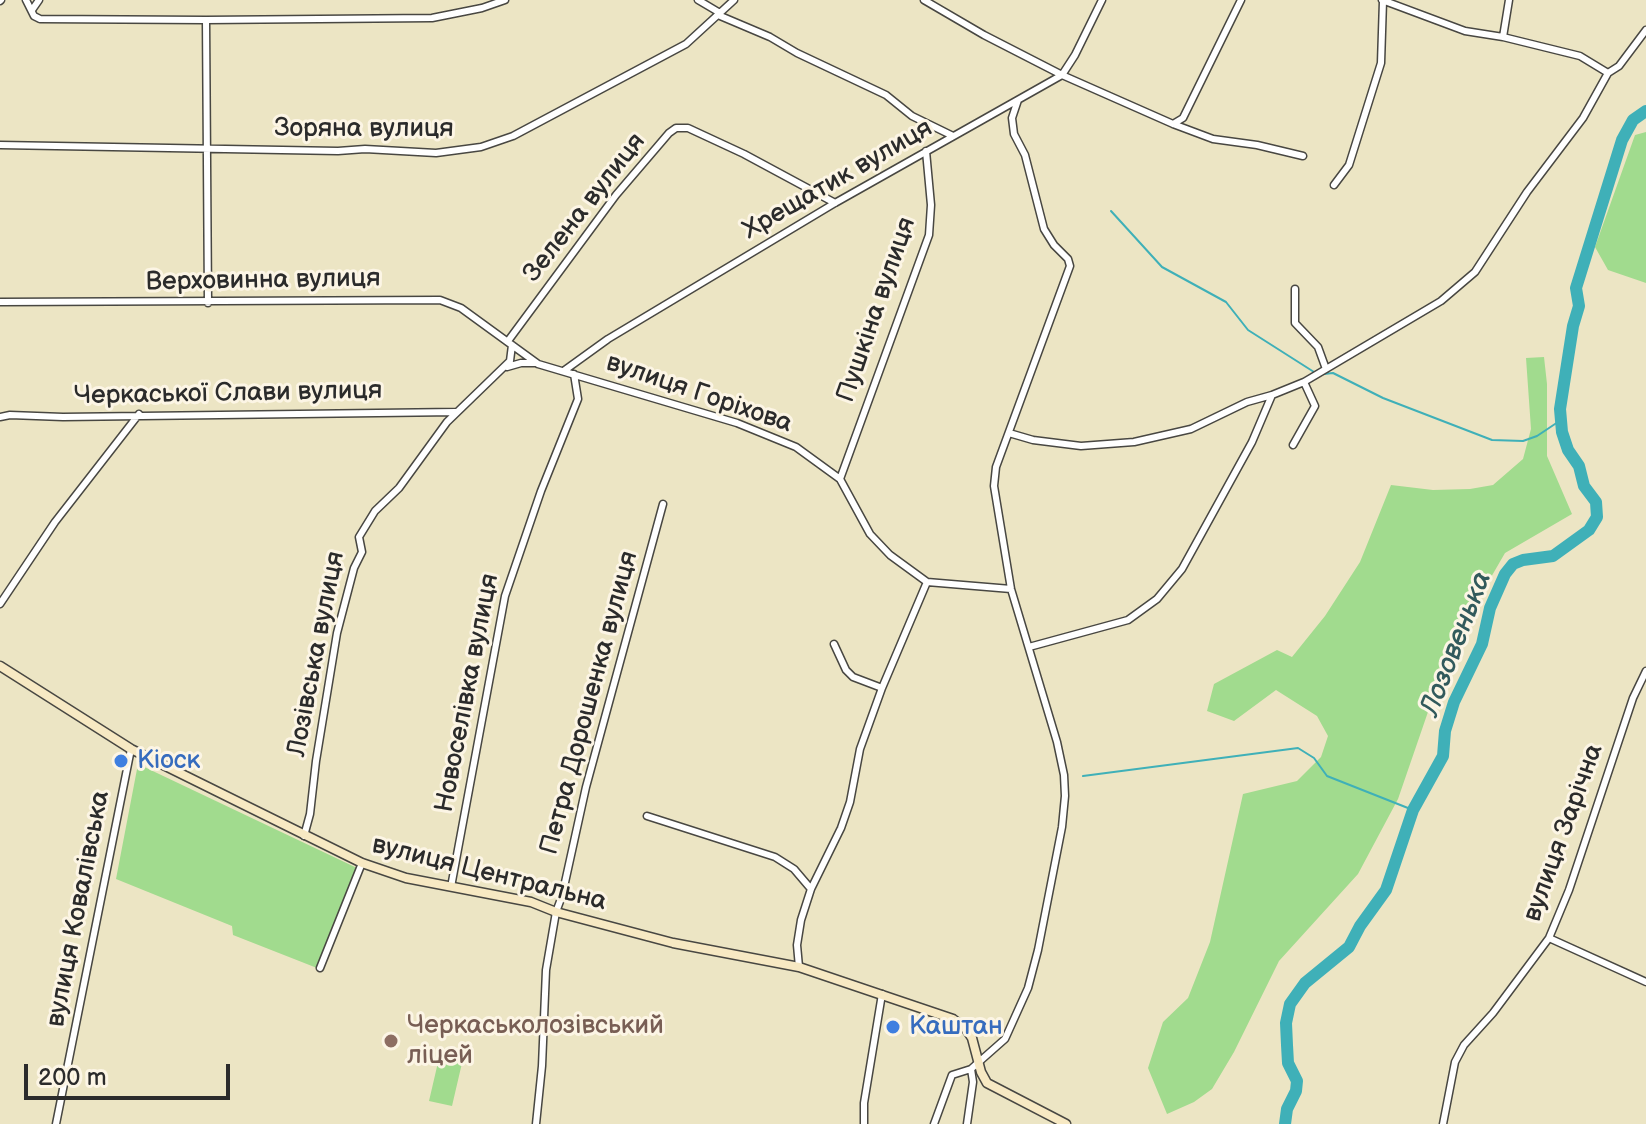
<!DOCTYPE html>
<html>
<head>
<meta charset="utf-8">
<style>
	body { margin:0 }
	#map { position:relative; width:1646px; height:1124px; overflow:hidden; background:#ece5c4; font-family:"Balsamiq Sans",sans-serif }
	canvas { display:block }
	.scale { position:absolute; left:24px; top:1064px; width:206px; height:36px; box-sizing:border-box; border:4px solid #2b2b2b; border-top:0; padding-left:10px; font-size:24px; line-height:28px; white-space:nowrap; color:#2b2b2b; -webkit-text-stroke:6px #fcf5e5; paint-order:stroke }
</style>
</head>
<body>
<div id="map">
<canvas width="1646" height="1124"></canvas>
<div class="scale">200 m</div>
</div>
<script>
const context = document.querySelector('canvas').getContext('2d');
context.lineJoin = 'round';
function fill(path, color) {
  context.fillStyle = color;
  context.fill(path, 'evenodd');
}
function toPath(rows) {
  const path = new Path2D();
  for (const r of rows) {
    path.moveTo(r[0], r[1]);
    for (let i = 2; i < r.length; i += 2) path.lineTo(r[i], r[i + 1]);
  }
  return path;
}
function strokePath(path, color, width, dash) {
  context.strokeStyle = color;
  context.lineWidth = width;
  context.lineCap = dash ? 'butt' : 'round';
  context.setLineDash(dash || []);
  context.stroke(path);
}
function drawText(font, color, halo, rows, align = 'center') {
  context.font = font + ' "Balsamiq Sans",sans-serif';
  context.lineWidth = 6;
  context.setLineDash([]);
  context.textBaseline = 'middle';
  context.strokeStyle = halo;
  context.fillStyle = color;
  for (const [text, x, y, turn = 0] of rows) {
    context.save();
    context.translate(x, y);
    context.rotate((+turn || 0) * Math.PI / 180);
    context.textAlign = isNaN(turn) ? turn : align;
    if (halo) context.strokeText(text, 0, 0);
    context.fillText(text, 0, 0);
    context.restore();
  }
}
const green = toPath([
	[1646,132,1646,283,1608,270,1595,247,1635,135],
	[1544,357,1547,384,1547,456,1572,514,1505,553,1450,648,1398,799,1358,874,1279,961,1234,1052,1212,1089,1194,1102,1167,1114,1148,1068,1163,1022,1188,998,1210,942,1243,794,1297,781,1321,757,1328,736,1317,716,1276,690,1234,721,1207,711,1214,684,1277,650,1292,657,1325,616,1360,562,1391,485,1433,490,1470,489,1493,485,1523,459,1531,429,1526,358],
	[138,764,357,868,317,968,233,935,232,926,116,879],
	[439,1058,462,1063,452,1106,429,1101]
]);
const stream = toPath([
	[1111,211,1162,267,1226,302,1248,330,1314,372],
	[1324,374,1333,373,1383,398,1492,440,1523,441,1537,436,1561,420],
	[1083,776,1298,748,1314,758,1327,776,1413,810]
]);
const river = toPath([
	[1285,1124,1287,1109,1296,1091,1297,1081,1288,1063,1287,1045,1286,1023,1290,1004,1305,983,1349,947,1360,926,1386,890,1413,810,1443,756,1445,731,1454,702,1482,644,1490,608,1505,574,1513,564,1523,560,1553,556,1589,530,1597,517,1596,502,1584,486,1579,466,1568,450,1562,432,1560,409,1573,326,1579,306,1576,288,1622,140,1633,120,1646,111]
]);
const street = toPath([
	[26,0,34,16,40,19,206,20,432,18,482,8,505,0],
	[698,0,720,13],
	[924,0,984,35,1062,75,1173,124,1213,139,1257,145,1303,156],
	[1382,0,1465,31,1503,37,1580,56,1608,73],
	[0,1,1,0],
	[32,10,39,0],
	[718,15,770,37,797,53,886,95,912,116,953,136],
	[206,20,208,303],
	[1503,37,1509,0],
	[1173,124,1183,118,1241,0],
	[0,145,338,151,365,149,436,153,481,147,513,136,686,44,734,0],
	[1334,185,1349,165,1381,63,1383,1],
	[1295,289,1295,323,1318,347,1326,369],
	[0,302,440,300,461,308,538,364,737,423,796,447,840,479,870,534,890,555,927,582,1011,589],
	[508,341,616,195,669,133,676,128,688,128,744,154,835,203],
	[507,367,521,363,536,363],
	[565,370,608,339,835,203,1062,75,1075,55,1102,0],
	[0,417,10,415,63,417,456,412],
	[1009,433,1033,440,1081,446,1134,442,1191,429,1247,402,1272,395,1304,382,1441,301,1475,272,1527,192,1583,118,1608,73,1619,66,1646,30],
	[1293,445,1315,406,1304,382],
	[840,479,929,235,931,205,926,151],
	[0,604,55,522,139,414],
	[834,644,846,670,853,677,882,688],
	[1029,647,1128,620,1157,599,1182,569,1252,442,1272,395],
	[647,816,775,857,794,869,811,889],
	[304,836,310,814,316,761,337,633,354,568,362,552,359,537,375,511,399,488,447,422,510,361,512,345],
	[451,887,505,596,541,491,578,399,574,374],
	[1549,938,1646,982],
	[799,967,797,945,801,920,811,889,841,828,850,802,860,749,882,688,927,582],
	[320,968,362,863],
	[56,1124,131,749],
	[536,1124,542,1066,546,970,556,912,562,896,586,787,663,504],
	[864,1124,864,1103,882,994],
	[934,1124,952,1075,971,1069],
	[967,1124,973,1082,971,1069,1005,1039,1028,988,1038,950,1062,827,1065,796,1064,775,1057,742,1011,589,994,486,996,467,1070,266,1068,259,1054,245,1044,229,1025,155,1014,134,1012,118,1018,100],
	[1443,1124,1455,1062,1464,1045,1493,1013,1549,938,1569,890,1633,698,1646,671]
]);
const secondary = toPath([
	[0,666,131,749,362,863,406,878,531,902,556,912,673,943,799,967,953,1019,966,1029,972,1038,981,1072,987,1083,1066,1124]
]);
const markers = [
	[121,761,8,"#3f7fe0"],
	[893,1027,8,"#3f7fe0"],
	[391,1041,8,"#8d6e63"]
];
const streetNames = [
	["Зоряна вулиця",364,129],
	["Хрещатик вулиця",838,180,-30],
	["Зелена вулиця",585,208,-52],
	["Верховинна вулиця",263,281,-1],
	["Пушкіна вулиця",877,310,-71],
	["Черкаської Слави вулиця",228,394,-1],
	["вулиця Горіхова",699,394,19],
	["Лозівська вулиця",317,654,-79],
	["Новоселівка вулиця",468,693,-79],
	["Петра Дорошенка вулиця",590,703,-75],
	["вулиця Зарічна",1564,833,-70],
	["вулиця Центральна",489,874,14],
	["вулиця Ковалівська",79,909,-79]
];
const shopNames = [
	["Кіоск",137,761],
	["Каштан",909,1027]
];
const educationNames = [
	["Черкаськолозівський",407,1026],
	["ліцей",407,1056]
];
const waterNames = [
	["Лозовенька",1457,644,-69]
];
fill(green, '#a1db8e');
strokePath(stream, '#3fb0b8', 2);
strokePath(river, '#3fb0b8', 12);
strokePath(street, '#484742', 9);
strokePath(secondary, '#484742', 11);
strokePath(street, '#fff', 6);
strokePath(secondary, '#f7e9c3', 8);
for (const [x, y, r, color] of markers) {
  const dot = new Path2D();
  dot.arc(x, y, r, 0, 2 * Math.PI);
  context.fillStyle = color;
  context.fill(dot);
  strokePath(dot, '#fcf5e5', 3);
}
drawText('26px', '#2b2b2b', '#fcf5e5', streetNames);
drawText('26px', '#366cbe', '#fcf5e5', shopNames, 'left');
drawText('26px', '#785e54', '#fcf5e5', educationNames, 'left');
drawText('italic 28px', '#325a5c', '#fcf5e5', waterNames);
</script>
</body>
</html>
